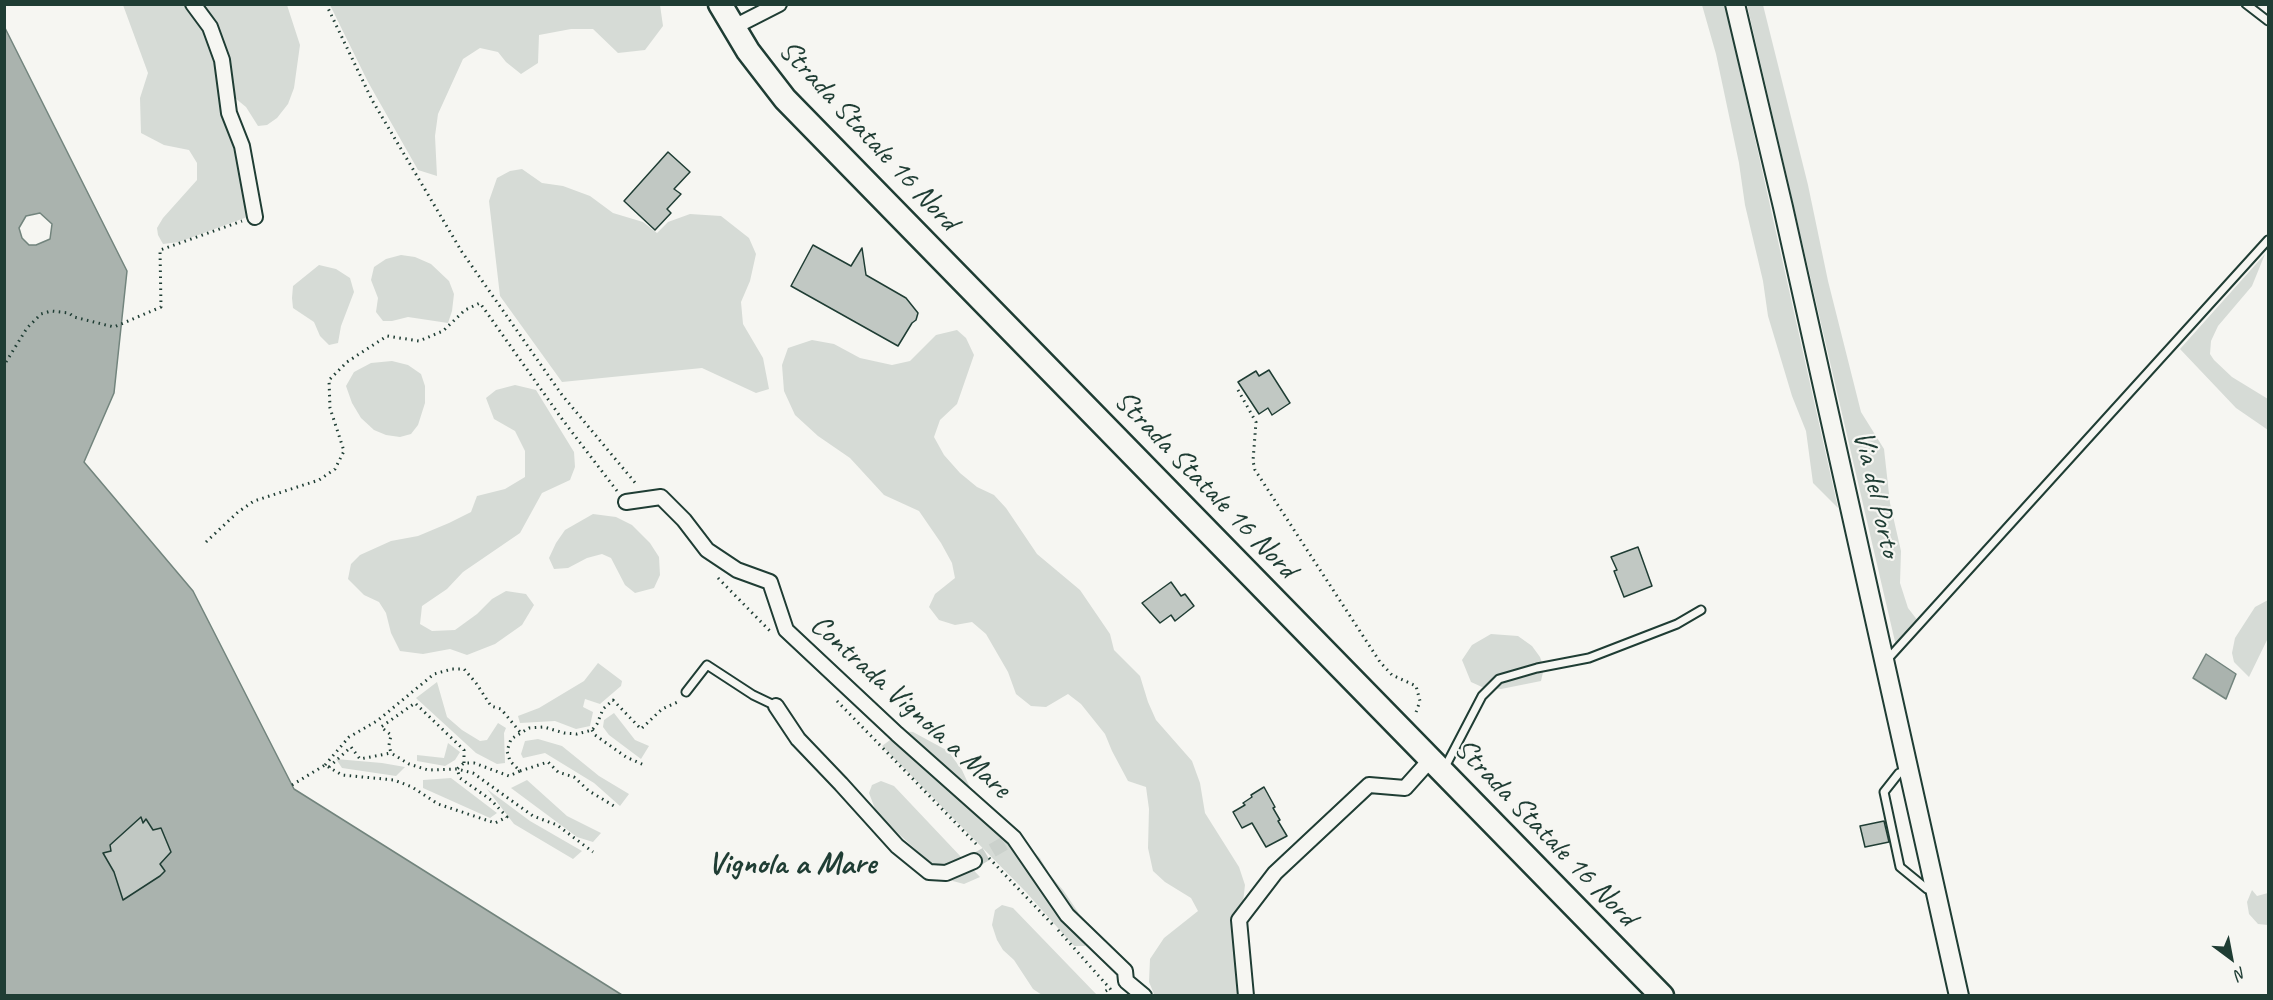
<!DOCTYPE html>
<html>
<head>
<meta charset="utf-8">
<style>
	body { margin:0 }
	#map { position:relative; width:2273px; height:1000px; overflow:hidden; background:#f6f6f2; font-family:Caveat,sans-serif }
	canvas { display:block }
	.frame { position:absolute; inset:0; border:6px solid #1f3d34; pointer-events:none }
	.north { position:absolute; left:2201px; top:928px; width:60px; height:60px; -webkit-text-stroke:4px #f6f6f2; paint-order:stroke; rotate:148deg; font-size:16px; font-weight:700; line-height:24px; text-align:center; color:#1f3d34 }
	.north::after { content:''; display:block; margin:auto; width:21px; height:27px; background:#1f3d34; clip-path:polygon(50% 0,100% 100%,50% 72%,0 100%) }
</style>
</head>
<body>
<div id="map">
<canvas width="2273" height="1000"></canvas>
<div class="frame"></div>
<div class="north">N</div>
</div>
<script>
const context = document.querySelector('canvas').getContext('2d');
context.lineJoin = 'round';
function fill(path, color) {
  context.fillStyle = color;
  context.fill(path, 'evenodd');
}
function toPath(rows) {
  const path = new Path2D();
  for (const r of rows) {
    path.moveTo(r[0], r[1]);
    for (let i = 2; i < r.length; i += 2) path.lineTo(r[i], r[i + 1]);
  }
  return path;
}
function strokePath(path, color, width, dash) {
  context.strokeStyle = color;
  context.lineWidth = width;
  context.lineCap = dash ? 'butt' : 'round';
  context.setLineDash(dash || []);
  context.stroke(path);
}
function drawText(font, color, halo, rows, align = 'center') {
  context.font = font + ' Caveat,sans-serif';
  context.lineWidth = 4.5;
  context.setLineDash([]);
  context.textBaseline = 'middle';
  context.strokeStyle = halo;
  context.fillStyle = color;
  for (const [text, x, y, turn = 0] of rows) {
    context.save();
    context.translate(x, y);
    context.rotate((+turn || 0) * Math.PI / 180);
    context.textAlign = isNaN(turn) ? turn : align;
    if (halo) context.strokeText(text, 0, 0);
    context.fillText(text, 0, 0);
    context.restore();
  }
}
const green = toPath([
	[123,5,287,5,300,45,294,88,288,104,277,118,267,125,258,126,246,107,235,98,223,101,225,116,244,182,250,216,179,242,163,244,158,235,157,228,163,218,197,180,197,163,189,150,164,145,141,133,140,98,148,73],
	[330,5,660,5,663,26,645,50,618,53,593,29,571,29,539,35,538,63,521,74,506,62,498,52,480,48,463,59,438,114,435,136,437,176,418,170,368,82],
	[1702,5,1725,5,1838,508,1813,483,1806,431,1792,396,1768,316,1763,281,1745,205,1739,163,1716,54],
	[1747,5,1763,5,1808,185,1828,281,1861,412,1884,449,1890,503,1901,551,1900,583,1908,608,1918,621,1896,646],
	[522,169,542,183,563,186,590,196,613,213,643,222,657,233,668,222,690,214,721,216,749,238,756,254,750,281,741,302,743,324,763,358,769,389,756,393,702,368,562,382,500,296,489,201,497,178,510,171],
	[2265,254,2252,286,2218,326,2211,341,2210,354,2214,360,2232,377,2268,399,2268,430,2236,408,2180,349],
	[401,255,415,257,431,264,449,281,454,294,452,311,448,323,408,317,392,321,383,321,376,312,378,298,371,280,374,267,386,259],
	[319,265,336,269,350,278,354,292,341,326,338,343,329,345,320,336,314,322,293,308,292,298,293,286],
	[957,330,966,338,974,355,957,404,940,420,934,437,944,455,960,473,977,487,994,495,1006,508,1037,554,1080,590,1110,634,1114,650,1140,676,1148,702,1156,720,1192,761,1200,783,1205,813,1239,867,1245,885,1243,902,1233,923,1242,995,1154,994,1149,982,1150,959,1164,938,1198,911,1191,898,1165,882,1153,871,1148,848,1149,809,1146,787,1128,781,1112,751,1105,734,1081,704,1068,694,1046,707,1031,706,1016,694,1008,672,986,634,972,622,955,625,939,620,929,607,935,594,955,578,952,563,941,543,919,511,884,495,850,458,818,436,795,415,784,391,782,365,788,348,812,340,834,344,860,358,892,365,910,361,936,335],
	[392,361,408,365,421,374,425,386,425,403,418,425,411,434,400,437,386,435,374,430,361,418,352,403,346,386,354,372,371,363],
	[515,385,536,390,574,452,575,467,570,480,542,493,520,533,463,572,447,589,422,606,420,624,432,631,455,630,477,614,492,599,506,591,526,594,534,605,522,625,495,644,467,655,450,649,423,654,400,651,391,633,386,613,379,602,364,595,348,579,351,564,360,555,391,541,418,536,449,523,471,512,477,496,505,489,525,477,525,451,515,431,494,419,486,398,496,390],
	[593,514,616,517,632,525,650,543,659,557,660,575,654,588,635,593,625,585,611,558,602,554,587,558,568,568,554,569,549,558,556,543,565,530],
	[2268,600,2268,638,2249,677,2234,662,2232,653,2235,638,2255,607],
	[1491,634,1518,636,1532,646,1540,657,1544,668,1541,681,1501,689,1482,687,1471,682,1462,660,1472,645],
	[598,663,622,681,621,686,600,704,585,699,583,707,593,712,590,726,576,729,555,721,520,723,518,716,539,708,584,681],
	[437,682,447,717,462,730,480,741,487,740,498,723,506,728,504,733,505,763,497,764,476,753,416,698],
	[614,713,635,740,649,746,641,759,609,735,603,727,604,720],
	[902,731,913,732,948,751,962,770,973,794,1040,858,1050,875,1063,890,1078,912,1085,927,1085,946,1074,946,1025,891,882,746],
	[538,739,562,746,599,776,629,794,620,806,594,783,545,753,523,758,521,754,525,741],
	[448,743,460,752,455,760,445,766,417,761,417,755,444,758],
	[336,759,382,763,405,767,396,776,342,768],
	[451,778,497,813,490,818,423,788,423,780],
	[527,780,567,816,601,833,593,842,577,837,511,788],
	[881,781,894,786,980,877,964,884,949,880,877,814,869,793,872,785],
	[487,789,530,821,582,851,573,859,514,824],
	[2252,890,2257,896,2268,893,2268,925,2258,924,2249,914,2247,902],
	[1002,905,1013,908,1097,995,1042,995,1033,989,1014,960,1003,950,997,940,992,925,995,910]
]);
const water = toPath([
	[4,26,127,271,114,393,84,462,193,591,294,789,622,995,5,995,4,26],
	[40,213,52,224,50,239,36,245,29,245,22,238,19,228,26,216,40,213],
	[2206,654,2236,674,2226,699,2193,678,2206,654]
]);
const building = toPath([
	[668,152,690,172,674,189,681,194,667,209,671,213,655,230,624,201,668,152],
	[813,245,851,266,862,248,866,275,906,298,918,313,916,320,912,323,898,346,791,286,813,245],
	[1269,370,1290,403,1272,415,1268,408,1259,414,1238,382,1256,371,1259,376,1269,370],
	[1638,547,1652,586,1624,597,1614,571,1617,570,1611,557,1638,547],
	[1171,582,1181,596,1185,594,1194,606,1175,621,1171,615,1160,623,1142,603,1171,582],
	[1264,787,1275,807,1273,808,1280,820,1278,821,1287,836,1266,847,1252,823,1242,828,1233,812,1245,805,1243,803,1252,797,1251,795,1264,787],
	[141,817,143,823,146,819,153,830,161,828,171,852,160,864,165,871,160,876,123,900,114,872,103,853,111,851,110,845,141,817],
	[1884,821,1889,842,1865,847,1860,826,1884,821]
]);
const minorTunnel = toPath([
	[974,861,1014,838]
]);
const path = toPath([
	[326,4,372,100,462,252,562,395,637,485],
	[6,362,27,328,41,314,51,311,69,313,74,317,114,327,161,307,160,250,242,221],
	[1238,390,1256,422,1253,461,1255,470,1380,662,1392,675,1416,686,1420,701,1415,715],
	[206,542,238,512,254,501,319,480,335,469,344,451,330,408,329,380,347,362,387,336,419,341,443,331,465,310,480,303,562,419,617,491],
	[718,578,770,631],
	[837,701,979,847],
	[592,730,595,735,626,757,644,765],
	[464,763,464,750,415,703,381,727,391,735,389,745,391,753,409,764,428,770,457,769,473,773,533,816,557,825,593,852],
	[325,765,349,737,377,721,434,674,452,669,464,669,476,683,491,706,501,709,520,732],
	[329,767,351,747,360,759,391,753],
	[520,771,548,762,558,772,574,777,589,791,614,806],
	[292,785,325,765,342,775,394,780,412,787,438,804,495,823,507,817,491,800,460,778,457,769,464,763,474,763,509,776,520,771,510,761,507,751,511,739,529,728,544,727,564,733,577,734,592,730,597,724,603,709,613,700,641,729,662,709,680,701],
	[989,858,1053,925],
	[1058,930,1113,992],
	[1103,996,1104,992,1111,988]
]);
const service = toPath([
	[2246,4,2268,21],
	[1886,661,2268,240],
	[686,692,707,665,753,695,776,706],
	[1444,769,1482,696,1499,679,1537,668,1589,658,1677,624,1701,610],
	[1908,771,1899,773,1884,792,1900,867,1927,889,1932,887]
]);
const minor = toPath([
	[193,4,210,27,222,60,229,113,242,146,255,217],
	[734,27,779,4],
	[626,502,661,497,684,520,707,550,737,570,770,582,786,630,897,734,1014,838,1067,915,1125,971,1126,981,1144,996],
	[776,706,798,739,841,784,897,846,929,872,946,873,974,861],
	[1246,996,1239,920,1275,873,1369,785,1405,788,1431,759]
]);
const tertiary = toPath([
	[1735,4,1783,207,1959,996]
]);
const primary = toPath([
	[720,4,748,51,785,99,1662,996]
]);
const streetNames = [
	["Strada Statale 16 Nord",868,136,47],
	["Strada Statale 16 Nord",1205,485,46],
	["Via del Porto",1876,494,77],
	["Contrada Vignola a Mare",910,707,42],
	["Strada Statale 16 Nord",1545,833,46]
];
const neighbourhoodNames = [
	["Vignola a Mare",792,865]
];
fill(green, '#d6dbd6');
fill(water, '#aab3ae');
strokePath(water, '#72847d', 1.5);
fill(building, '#c1c8c3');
strokePath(building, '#1f3d34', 1.5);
strokePath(minorTunnel, '#cbd1cc', 14, [14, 7]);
strokePath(service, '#1f3d34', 11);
strokePath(minor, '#1f3d34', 18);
strokePath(tertiary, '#1f3d34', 22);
strokePath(primary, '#1f3d34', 27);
strokePath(path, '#1f3d34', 3, [1.5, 4.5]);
strokePath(service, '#f6f6f2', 7);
strokePath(minor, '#f6f6f2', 14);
strokePath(tertiary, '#f6f6f2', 18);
strokePath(primary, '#f6f6f2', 22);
drawText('30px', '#1f3d34', '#f6f6f2', streetNames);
drawText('bold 32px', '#1f3d34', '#f6f6f2', neighbourhoodNames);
</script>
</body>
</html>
